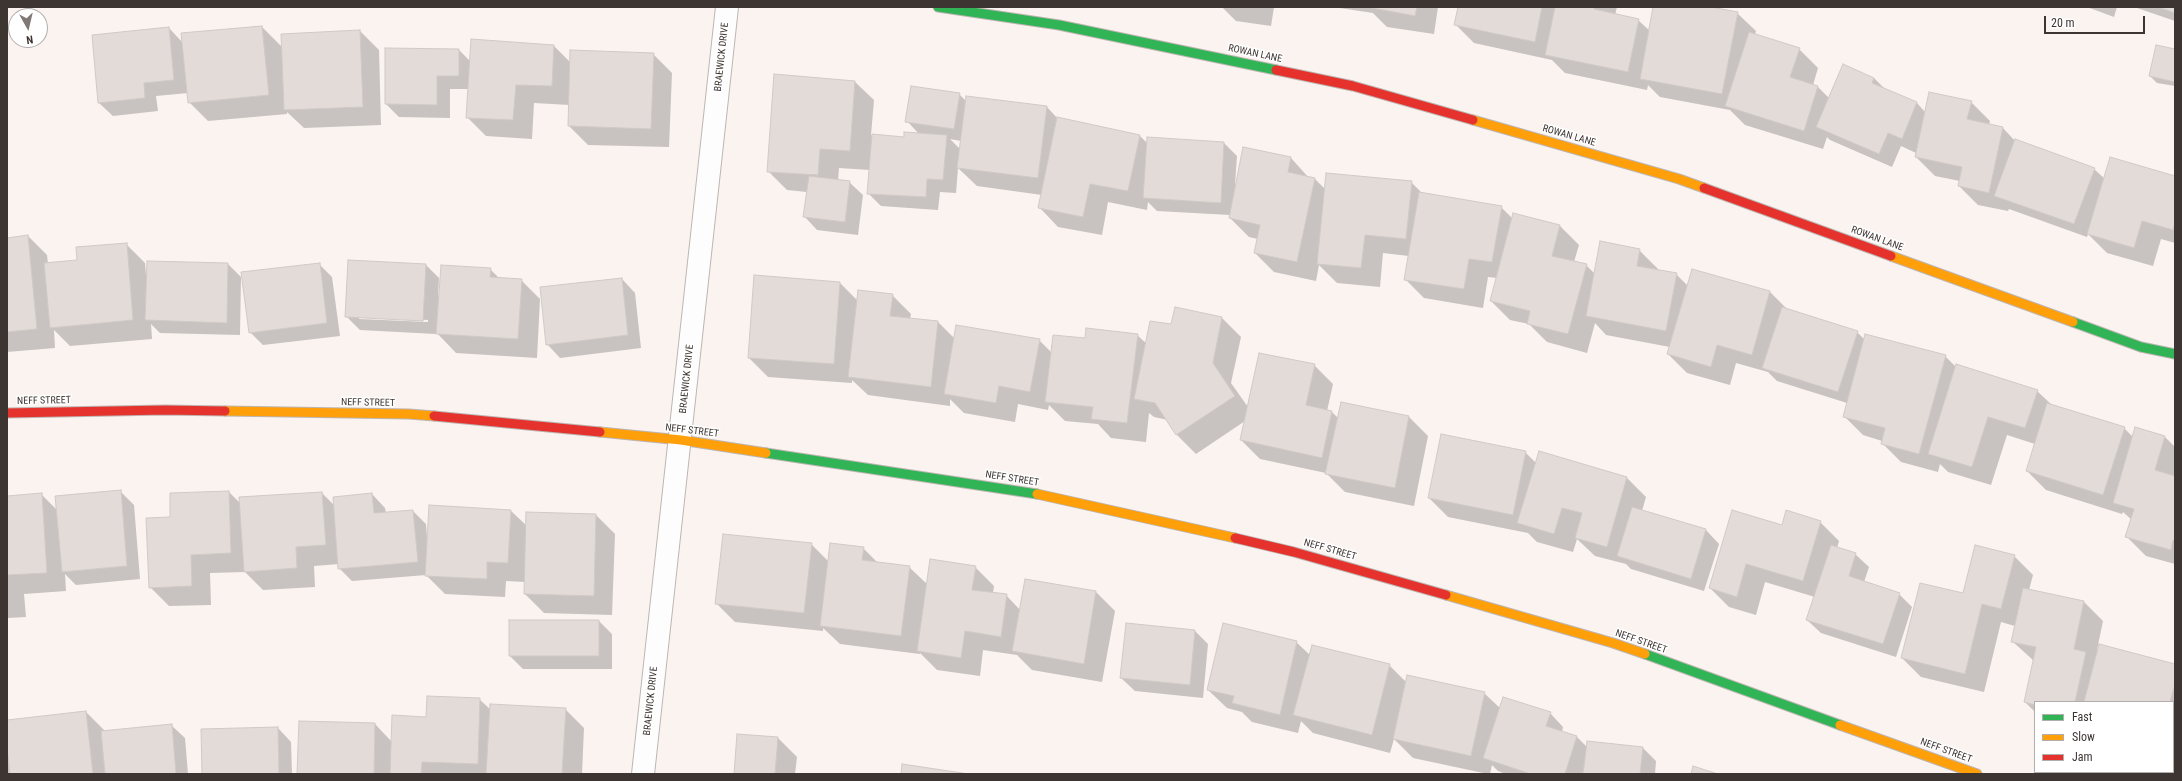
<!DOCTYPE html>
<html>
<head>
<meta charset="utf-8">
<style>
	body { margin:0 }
	#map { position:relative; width:2182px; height:781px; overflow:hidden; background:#faf3f0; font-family:"Roboto Condensed",sans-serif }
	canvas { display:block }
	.frame { position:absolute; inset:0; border:8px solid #3d3532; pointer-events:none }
	.legend { position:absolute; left:2034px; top:701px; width:140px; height:72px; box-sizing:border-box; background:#fff; border:1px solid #b1aead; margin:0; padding:5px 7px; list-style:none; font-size:12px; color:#3d3532 }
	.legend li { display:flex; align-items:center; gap:8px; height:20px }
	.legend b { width:20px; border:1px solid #b1aead }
	.north { position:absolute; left:8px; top:8px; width:40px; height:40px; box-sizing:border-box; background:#fff; border:1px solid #b1aead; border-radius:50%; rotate:172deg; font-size:11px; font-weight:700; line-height:16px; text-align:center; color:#3d3532 }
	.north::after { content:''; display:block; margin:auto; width:14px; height:18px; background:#7f7874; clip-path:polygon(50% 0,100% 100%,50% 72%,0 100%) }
	.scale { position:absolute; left:2044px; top:16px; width:101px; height:18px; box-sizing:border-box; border:2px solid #3d3532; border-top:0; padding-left:5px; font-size:12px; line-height:14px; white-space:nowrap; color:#3d3532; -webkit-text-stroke:3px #fff; paint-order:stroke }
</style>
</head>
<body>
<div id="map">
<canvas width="2182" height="781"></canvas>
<div class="frame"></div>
<ul class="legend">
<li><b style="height:5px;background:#30b455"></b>Fast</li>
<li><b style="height:5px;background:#ff9f0a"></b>Slow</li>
<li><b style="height:5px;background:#e5322d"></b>Jam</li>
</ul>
<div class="north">N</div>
<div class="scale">20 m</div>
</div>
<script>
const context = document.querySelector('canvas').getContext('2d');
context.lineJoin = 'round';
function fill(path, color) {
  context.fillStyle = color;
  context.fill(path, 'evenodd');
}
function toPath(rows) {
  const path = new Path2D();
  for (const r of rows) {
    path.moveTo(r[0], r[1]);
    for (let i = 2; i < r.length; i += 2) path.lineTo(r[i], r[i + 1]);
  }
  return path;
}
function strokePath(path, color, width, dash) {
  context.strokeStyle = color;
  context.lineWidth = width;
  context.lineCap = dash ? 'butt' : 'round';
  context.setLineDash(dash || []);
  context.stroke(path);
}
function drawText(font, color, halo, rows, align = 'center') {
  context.font = font + ' "Roboto Condensed",sans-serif';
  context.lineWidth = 3;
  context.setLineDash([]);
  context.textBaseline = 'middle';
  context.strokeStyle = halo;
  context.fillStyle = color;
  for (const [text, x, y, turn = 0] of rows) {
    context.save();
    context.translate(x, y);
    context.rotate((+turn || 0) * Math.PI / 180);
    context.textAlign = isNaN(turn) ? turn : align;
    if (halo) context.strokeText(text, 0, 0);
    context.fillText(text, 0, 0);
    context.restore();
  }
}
const shadow = toPath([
	[1222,7,1274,7,1271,26,1236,21],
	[1333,7,1438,7,1434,34,1387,27,1373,13],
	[1459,7,1617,7,1615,15,1638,20,1650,31,1654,7,1706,7,1737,13,1756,31,1755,35,1799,49,1818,68,1813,85,1818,87,1829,98,1874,78,1885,89,1917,103,1925,112,1971,102,1990,121,1989,125,2003,128,2015,141,2094,169,2105,179,2175,177,2175,243,2161,239,2153,266,2107,253,2088,234,2087,237,2009,209,2008,211,1978,205,1959,186,1960,181,1935,176,1916,157,1916,153,1901,146,1892,167,1830,140,1827,137,1823,149,1745,125,1730,110,1660,97,1648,85,1647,90,1565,73,1552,60,1474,43,1455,24],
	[2087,7,2117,7,2114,17],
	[2136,7,2175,7,2175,21,2137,8],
	[262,27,282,47,360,31,379,50,381,125,304,128,287,112,287,114,208,121,189,102,188,93,156,96,158,111,113,116,99,103,169,28,183,43],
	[554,46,571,63,653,54,672,73,669,147,588,145,569,126,570,105,534,103,532,139,486,136,467,117,469,89,450,89,450,118,399,117,386,104,459,50,470,61],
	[2175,50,2175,86,2157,83,2150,76],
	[855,82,874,100,871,135,905,138,919,134,907,121,959,94,966,101,967,97,1047,107,1058,119,1140,136,1148,144,1224,143,1237,156,1235,184,1291,158,1309,178,1315,179,1326,190,1411,182,1423,194,1501,207,1512,218,1513,214,1560,226,1579,245,1574,262,1586,265,1595,274,1639,250,1658,269,1658,271,1676,274,1688,286,1693,270,1770,292,1788,310,1857,332,1864,339,1945,356,1956,367,2037,391,2052,405,2124,428,2133,437,2164,436,2175,447,2175,564,2146,556,2127,537,2132,520,2123,512,2122,514,2046,490,2027,471,2035,444,2007,435,1991,485,1948,472,1940,464,1938,472,1901,462,1882,443,1882,441,1863,435,1844,416,1847,403,1777,381,1768,372,1736,363,1730,385,1687,373,1668,354,1670,347,1606,335,1595,323,1587,353,1547,342,1529,324,1510,320,1491,301,1497,278,1488,277,1483,308,1424,298,1405,279,1409,256,1383,253,1380,287,1337,283,1319,265,1316,281,1274,272,1255,253,1258,239,1249,237,1230,218,1230,215,1157,211,1148,202,1147,210,1108,202,1102,235,1058,227,1040,208,1042,195,977,186,958,168,956,193,940,192,938,210,881,206,868,193,870,170,839,168,838,181,849,182,863,195,858,235,817,230,804,216,807,192,787,190,768,171],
	[950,139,961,141,960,149],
	[28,236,47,255,48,264,78,261,126,244,145,263,146,275,228,264,241,277,240,335,160,333,151,324,152,339,70,346,54,330,55,348,7,352,7,239],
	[319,264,332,277,340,336,263,345,250,332],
	[426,265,439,278,438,296,490,269,500,279,521,280,540,299,537,358,456,353,436,332,436,334,360,330,346,316],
	[359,317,428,320,428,322,359,319],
	[755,276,840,283,858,301,892,295,911,314,910,319,938,322,955,339,1039,340,1052,353,1086,339,1137,335,1147,344,1172,326,1222,318,1241,337,1231,383,1248,407,1314,365,1333,384,1327,411,1332,412,1338,418,1341,403,1409,417,1428,436,1414,506,1345,492,1326,473,1260,459,1241,440,1245,421,1196,454,1177,435,1168,420,1154,417,1149,413,1146,442,1111,438,1098,424,1065,421,1049,405,1048,410,1018,404,1015,422,964,413,950,399,950,406,868,395,852,380,852,383,768,377,749,358],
	[622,279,635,293,641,348,560,358,547,344],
	[1525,452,1536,463,1627,478,1646,497,1642,511,1706,530,1719,544,1704,591,1631,569,1626,564,1595,556,1577,539,1573,552,1537,542,1528,533,1448,517,1429,498],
	[120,491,134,505,140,579,76,585,65,574,66,591,24,594,26,617,7,618,7,497,41,494,57,510],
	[229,492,240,503,322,493,334,505,372,494,385,508,386,513,413,511,426,524,427,538,511,511,527,526,596,515,615,534,612,615,544,613,525,594,525,582,506,581,505,597,445,594,426,575,352,581,339,568,339,564,314,566,315,587,263,590,245,572,210,573,211,605,169,606,150,587,172,518],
	[1820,522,1839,541,1837,548,1855,554,1869,567,1864,582,1899,594,1912,607,1896,657,1821,633,1807,620,1815,597,1765,582,1756,615,1729,607,1710,588,1783,526],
	[811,544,829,562,863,548,878,563,909,567,928,585,975,567,994,586,993,593,1006,595,1020,610,1096,592,1115,611,1102,682,1032,670,1017,655,983,650,980,676,937,670,920,653,920,654,840,644,823,628,823,631,735,622,716,603],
	[2014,556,2033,575,2029,590,2084,602,2103,621,2097,650,2175,665,2175,738,2173,738,2173,702,2035,702,2035,712,2025,702,2034,661,2012,641,2015,626,2001,622,1984,692,1921,677,1902,658,1964,594],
	[599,621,612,634,612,669,523,669,510,656],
	[1195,631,1208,644,1203,698,1135,691,1121,678],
	[1296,642,1310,655,1389,665,1406,682,1484,693,1501,709,1550,713,1563,727,1562,732,1577,737,1588,748,1643,748,1656,761,1655,774,1584,774,1584,769,1582,774,1506,774,1498,771,1492,765,1490,774,1488,774,1413,758,1394,739,1390,753,1313,733,1301,721,1298,733,1252,722,1242,712,1227,708,1208,690],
	[479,699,491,710,565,709,584,728,582,774,298,774,375,724,392,742,427,718],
	[86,712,105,731,171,725,185,738,188,774,7,774,7,721],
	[278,728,291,742,292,774,203,774],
	[738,735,778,738,797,757,795,774,735,774]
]);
const building = toPath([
	[1367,7,1417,7,1415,16,1367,7],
	[1458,7,1542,7,1535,42,1454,25,1458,7],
	[1555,7,1594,7,1594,9,1639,19,1628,72,1545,55,1555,7],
	[1653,7,1711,7,1738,12,1722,94,1640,79,1653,7],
	[2158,7,2175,7,2175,13,2158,7],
	[262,26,269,95,188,103,181,33,262,26],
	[169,27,174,80,144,83,145,98,98,103,92,35,169,27],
	[360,30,363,107,284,110,281,34,360,30],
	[1749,32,1800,48,1790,77,1818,86,1804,131,1725,106,1749,32],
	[471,39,554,45,552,86,516,85,513,120,466,118,471,39],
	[2156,45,2175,49,2175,82,2149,76,2156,45],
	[385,48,459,49,459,76,437,76,437,105,385,104,385,48],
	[570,50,654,53,651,129,568,126,570,50],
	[1843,64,1874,78,1872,83,1917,102,1902,139,1888,133,1879,154,1816,127,1843,64],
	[774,74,855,81,850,151,820,149,818,175,767,172,774,74],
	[911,86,960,93,954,129,905,122,911,86],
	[1929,92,1972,101,1967,119,2003,127,1989,193,1958,186,1962,167,1915,157,1929,92],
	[966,96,1047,106,1038,178,957,168,966,96],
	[1057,117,1140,135,1128,191,1090,184,1083,217,1038,208,1057,117],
	[904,132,947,135,943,180,927,179,926,197,867,194,872,134,904,137,904,132],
	[1147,137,1224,142,1221,203,1143,198,1147,137],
	[2015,139,2095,168,2074,224,1994,196,2015,139],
	[1243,147,1291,157,1288,172,1315,178,1297,262,1254,253,1260,225,1229,218,1243,147],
	[2110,157,2175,176,2175,223,2173,230,2142,221,2134,248,2087,234,2110,157],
	[1326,173,1412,181,1406,239,1365,235,1361,268,1317,264,1326,173],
	[809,176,850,181,845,222,803,217,809,176],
	[1419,192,1502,206,1492,262,1469,259,1464,289,1404,280,1419,192],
	[1513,213,1560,225,1552,256,1587,264,1568,334,1527,324,1530,311,1490,301,1513,213],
	[28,235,37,329,7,332,7,238,28,235],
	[1600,241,1640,249,1637,266,1677,273,1666,331,1586,316,1600,241],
	[127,243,133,320,50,328,44,263,77,260,76,247,127,243],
	[348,260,426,264,423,321,345,317,348,260],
	[147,261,228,263,227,323,145,320,147,261],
	[320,263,327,323,249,333,241,272,320,263],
	[441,265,491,268,490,277,522,279,518,339,436,334,441,265],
	[1692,269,1770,291,1752,355,1717,345,1711,367,1667,354,1692,269],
	[754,275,840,282,834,364,748,358,754,275],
	[622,278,628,335,546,345,540,287,622,278],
	[858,290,893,294,890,316,938,321,931,387,848,377,858,290],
	[1175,307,1222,317,1213,363,1235,396,1176,435,1155,403,1134,399,1150,321,1171,324,1175,307],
	[1782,307,1858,331,1838,392,1762,368,1782,307],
	[956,325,1040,339,1030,392,999,386,996,403,944,394,956,325],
	[1086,328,1138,334,1127,423,1091,419,1093,407,1045,402,1053,335,1085,338,1086,328],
	[1865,334,1946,355,1919,454,1881,444,1885,428,1843,417,1865,334],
	[1259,353,1315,364,1306,405,1332,411,1322,458,1240,440,1259,353],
	[1956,364,2038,390,2025,428,1988,417,1972,467,1928,454,1956,364],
	[1341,402,1409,416,1395,488,1325,474,1341,402],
	[2047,403,2125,427,2103,495,2026,471,2047,403],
	[2135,427,2165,436,2155,470,2175,476,2175,541,2173,540,2171,550,2125,537,2134,509,2113,503,2135,427],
	[1441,434,1526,451,1513,515,1428,498,1441,434],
	[1539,451,1627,477,1607,547,1575,538,1582,513,1562,508,1554,534,1517,523,1539,451],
	[121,490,127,566,62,572,55,496,121,490],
	[229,491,231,553,191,555,192,586,149,588,146,518,170,517,170,493,229,491],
	[322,492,326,545,296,547,297,568,244,572,239,497,322,492],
	[42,493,47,573,7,575,7,496,42,493],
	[372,493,374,513,413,510,418,562,338,569,333,497,372,493],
	[429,505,511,510,508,563,487,562,487,579,425,576,429,505],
	[1632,507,1706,529,1691,579,1617,556,1632,507],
	[1732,510,1782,525,1786,510,1821,521,1803,581,1746,564,1737,597,1709,588,1732,510],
	[526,512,596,514,594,596,524,594,526,512],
	[723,534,812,543,804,613,715,604,723,534],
	[830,543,864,547,862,560,910,566,901,636,820,626,830,543],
	[1831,545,1856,553,1849,576,1900,593,1883,644,1806,620,1831,545],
	[1975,545,2015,555,2001,609,1982,604,1965,674,1901,658,1920,583,1963,593,1975,545],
	[930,559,976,566,972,590,1007,594,1001,637,965,631,961,658,917,651,930,559],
	[1025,579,1096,591,1084,664,1012,651,1025,579],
	[2023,588,2084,601,2074,649,2086,652,2075,702,2035,702,2035,705,2024,702,2036,647,2011,642,2023,588],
	[509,620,599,620,599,656,509,656,509,620],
	[1126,623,1195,630,1190,685,1120,678,1126,623],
	[1223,623,1297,641,1280,715,1232,703,1234,696,1207,690,1223,623],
	[2099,644,2175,664,2175,684,2170,702,2084,702,2099,644],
	[1312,645,1390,664,1372,735,1293,715,1312,645],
	[1407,675,1485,692,1471,756,1393,739,1407,675],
	[427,696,480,698,478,764,422,762,421,774,390,774,392,715,426,717,427,696],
	[1503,697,1551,712,1546,726,1577,736,1565,774,1531,774,1483,758,1503,697],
	[490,704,566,708,562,774,486,774,490,704],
	[86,711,93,774,10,774,7,748,7,720,86,711],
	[299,721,375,723,374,774,297,774,299,721],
	[172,724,176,774,105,774,101,731,172,724],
	[278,727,279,774,202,774,201,729,278,727],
	[737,734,778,737,775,774,734,774,737,734],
	[1587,741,1643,747,1640,774,1583,774,1587,741],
	[902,764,969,774,901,774,902,764],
	[1693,766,1718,774,1691,774,1693,766]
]);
const street = toPath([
	[643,774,727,7]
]);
const fast = toPath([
	[938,7,1059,25,1276,70],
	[2073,322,2141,347,2175,354],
	[766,453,1037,494],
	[1645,654,1840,725]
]);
const slow = toPath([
	[1473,120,1679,179,1704,188],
	[1891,256,2073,322],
	[225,411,409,414,434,416],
	[600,432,681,440,766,453],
	[1037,494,1235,538],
	[1446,595,1613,643,1645,654],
	[1840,725,1977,774]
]);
const jam = toPath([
	[1276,70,1353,86,1473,120],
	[1704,188,1891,256],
	[7,413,165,410,225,411],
	[434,416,600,432],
	[1235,538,1294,552,1446,595]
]);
const streetNames = [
	["ROWAN LANE",1255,54,12],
	["BRAEWICK DRIVE",722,57,-84],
	["ROWAN LANE",1569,136,16],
	["ROWAN LANE",1877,239,20],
	["BRAEWICK DRIVE",687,379,-84],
	["NEFF STREET",44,401,-1],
	["NEFF STREET",368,403,1],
	["NEFF STREET",692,431,7],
	["NEFF STREET",1012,479,9],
	["NEFF STREET",1330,550,16],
	["NEFF STREET",1641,642,19],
	["BRAEWICK DRIVE",651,701,-84],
	["NEFF STREET",1946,751,20]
];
fill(shadow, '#0003');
fill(building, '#e2dbd8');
strokePath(building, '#d0c9c5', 1);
strokePath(street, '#bcb5b2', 24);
strokePath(fast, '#bcb5b2', 11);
strokePath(slow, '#bcb5b2', 11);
strokePath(jam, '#bcb5b2', 11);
strokePath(street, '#fefdfd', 22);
strokePath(fast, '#30b455', 9);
strokePath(slow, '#ff9f0a', 9);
strokePath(jam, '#e5322d', 9);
drawText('10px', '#3d3532', '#fff', streetNames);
</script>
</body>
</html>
